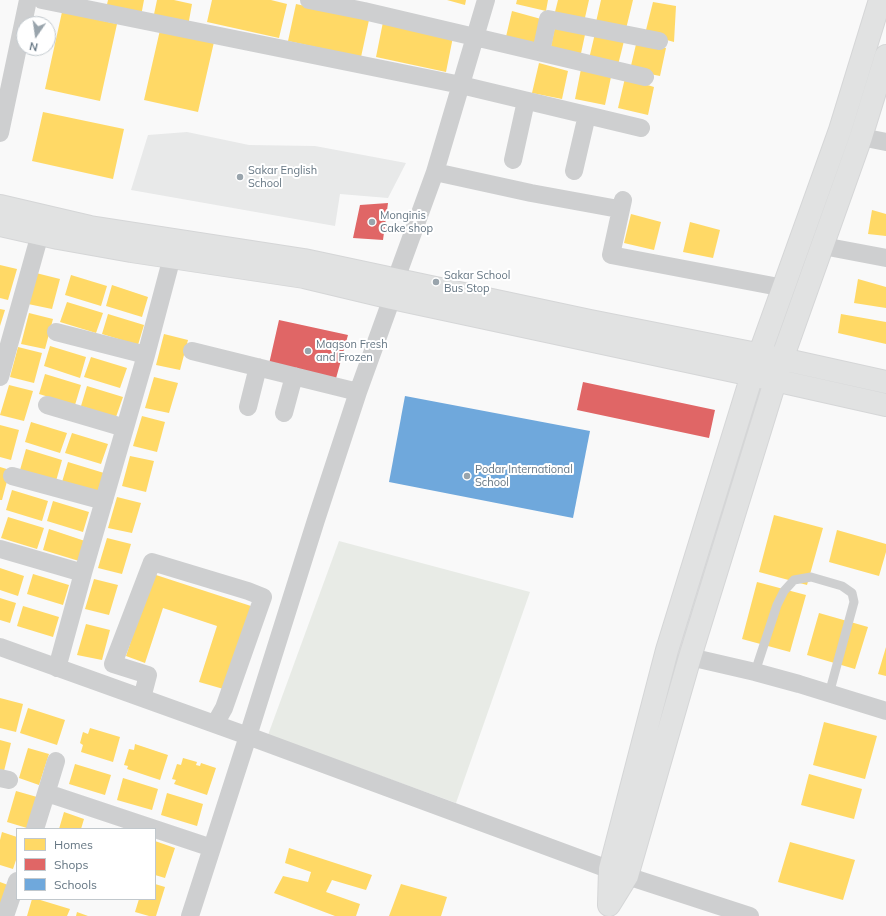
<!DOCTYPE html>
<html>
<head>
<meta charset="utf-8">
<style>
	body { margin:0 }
	#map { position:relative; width:886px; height:916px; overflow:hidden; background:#f9f9f9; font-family:Mulish,sans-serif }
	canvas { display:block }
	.legend { position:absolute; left:16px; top:828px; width:140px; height:72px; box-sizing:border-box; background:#fff; border:1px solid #c1c8cd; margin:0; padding:5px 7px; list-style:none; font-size:12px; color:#657683 }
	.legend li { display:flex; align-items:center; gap:8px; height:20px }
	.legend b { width:20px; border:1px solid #c1c8cd }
	.north { position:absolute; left:16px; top:16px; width:40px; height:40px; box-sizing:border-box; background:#fff; border:1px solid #c1c8cd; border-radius:50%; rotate:193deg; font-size:11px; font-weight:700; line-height:16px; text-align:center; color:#657683 }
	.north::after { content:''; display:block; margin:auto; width:14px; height:18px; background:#99a4ac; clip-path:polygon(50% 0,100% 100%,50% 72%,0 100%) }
</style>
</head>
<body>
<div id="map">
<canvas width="886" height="916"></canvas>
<ul class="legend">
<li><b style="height:11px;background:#ffd966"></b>Homes</li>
<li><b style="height:11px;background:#e06666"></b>Shops</li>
<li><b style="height:11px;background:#6fa8dc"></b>Schools</li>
</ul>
<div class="north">N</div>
</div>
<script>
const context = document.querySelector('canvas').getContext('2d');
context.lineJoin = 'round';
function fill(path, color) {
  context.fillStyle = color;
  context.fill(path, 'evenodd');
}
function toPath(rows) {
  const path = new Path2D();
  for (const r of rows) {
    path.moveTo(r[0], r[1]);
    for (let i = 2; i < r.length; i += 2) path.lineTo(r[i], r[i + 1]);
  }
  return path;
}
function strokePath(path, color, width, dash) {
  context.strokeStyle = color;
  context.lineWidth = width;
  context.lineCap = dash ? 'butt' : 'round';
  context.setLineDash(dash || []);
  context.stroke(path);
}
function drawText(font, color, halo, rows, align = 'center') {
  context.font = font + ' Mulish,sans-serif';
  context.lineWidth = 4;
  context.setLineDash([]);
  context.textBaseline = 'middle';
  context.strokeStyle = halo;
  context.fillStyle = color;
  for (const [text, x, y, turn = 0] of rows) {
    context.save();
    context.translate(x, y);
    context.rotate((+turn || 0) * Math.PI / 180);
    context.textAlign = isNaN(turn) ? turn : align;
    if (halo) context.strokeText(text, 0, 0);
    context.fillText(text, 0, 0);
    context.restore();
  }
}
const built = toPath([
	[187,132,249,145,315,146,406,163,388,198,340,194,335,226,131,190,148,135]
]);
const green = toPath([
	[339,541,530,592,456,803,268,735]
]);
const homes = toPath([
	[108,0,144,0,141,16,106,9],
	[157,0,174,0,192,4,188,26,153,19],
	[212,0,271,0,287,4,279,38,207,22],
	[447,0,466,0,465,5],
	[517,0,548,0,546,11,516,4],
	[558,0,589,0,584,22,554,16],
	[601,0,633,0,626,29,596,22],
	[653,2,676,6,674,42,645,34],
	[296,4,369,20,361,57,288,41],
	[512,11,541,19,535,47,505,41],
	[62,12,117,24,100,101,45,89],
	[383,22,453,37,446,72,376,57],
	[556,22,586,30,580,58,550,51],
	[596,29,625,37,618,65,589,59],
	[160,30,214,42,198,112,144,100],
	[637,40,666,48,660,76,630,70],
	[539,63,568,71,562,99,532,93],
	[581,69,611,77,605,105,575,99],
	[625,78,654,87,648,115,618,108],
	[43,112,124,129,113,179,32,161],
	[872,210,886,214,886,236,868,234],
	[631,214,661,222,654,250,624,243],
	[690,222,720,230,713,258,683,252],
	[0,265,17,269,8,300,0,298],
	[36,273,60,279,52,309,28,304],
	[71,275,107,286,101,306,65,295],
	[858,279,886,287,886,308,854,303],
	[112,285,148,297,142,317,106,306],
	[67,302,103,313,96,333,60,322],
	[0,309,5,310,0,326],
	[29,313,53,319,45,349,21,344],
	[108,314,144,325,138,345,102,334],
	[841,314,886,322,886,344,838,333],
	[164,334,188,340,180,370,156,365],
	[50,346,86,357,80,378,44,366],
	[18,347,42,353,34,383,10,377],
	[91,357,127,368,120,388,84,377],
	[45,374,81,385,75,405,39,394],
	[154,377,178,383,169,413,145,408],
	[9,385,33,391,24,421,0,415],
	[87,386,123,397,116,417,81,406],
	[142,416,165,422,157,452,133,446],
	[31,422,67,433,60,453,25,442],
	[0,425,19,430,11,460,0,457],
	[72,433,108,444,101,464,65,453],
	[26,449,62,460,56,481,20,470],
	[130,456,154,461,146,492,122,486],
	[68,462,104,473,97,493,62,482],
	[0,467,10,470,2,500,0,500],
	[12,490,48,501,42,521,6,510],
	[117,497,141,503,132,533,108,528],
	[53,501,89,512,83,532,47,521],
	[774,515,823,528,807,585,759,572],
	[8,517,44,528,37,549,1,538],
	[49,529,85,541,79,561,43,550],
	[837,530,886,544,886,552,879,576,829,562],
	[107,538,131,544,122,574,98,568],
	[0,568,24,576,18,596,0,590],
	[33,574,69,585,63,605,27,594],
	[153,574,254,607,227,690,199,682,217,626,163,608,145,663,126,656],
	[94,579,118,585,109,615,85,609],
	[757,582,806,595,790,652,742,639],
	[0,598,16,603,10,623,0,620],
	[23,606,59,617,53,637,17,626],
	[819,613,868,627,855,669,807,655],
	[86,624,110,630,102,660,77,655],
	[886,647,886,676,878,674],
	[0,698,23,704,16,732,0,728],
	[28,708,65,720,57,745,20,733],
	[824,722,877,736,865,779,813,765],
	[90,728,120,737,113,762,81,752,83,745,80,743,83,732,88,734],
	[0,740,11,743,4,771,0,770],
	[135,744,168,755,160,780,127,769,128,766,124,765,129,749,134,750],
	[28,748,49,754,39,785,19,778],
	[183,758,197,762,196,765,200,766,201,763,216,768,207,795,174,784,176,780,172,779,177,764,181,765],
	[75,764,111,775,105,795,69,784],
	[809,774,862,789,854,819,801,805],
	[123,778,158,789,152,810,117,800],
	[16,791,37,797,27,828,7,822],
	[167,793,203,804,197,826,161,815],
	[64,812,84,819,81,829,59,829],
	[2,832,17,837,17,857,13,869,0,865,0,840],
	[155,841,175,848,165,878,155,875],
	[790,842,855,860,843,900,778,882],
	[289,848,372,875,366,890,332,880,326,892,360,904,356,916,335,916,274,893,283,876,308,882,311,872,285,863],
	[0,882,8,885,0,911],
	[155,884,165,887,156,916,149,916,135,912,139,899,155,899],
	[401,884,447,897,441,916,389,916],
	[32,899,37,899,70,909,67,916,27,916],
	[77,912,88,916,76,916]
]);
const shops = toPath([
	[388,203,383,240,353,238,360,205],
	[279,320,348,335,335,382,269,364],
	[583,382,715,410,709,438,577,410]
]);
const schools = toPath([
	[405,396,590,431,573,518,389,482]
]);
const lane = toPath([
	[755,672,777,605,784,591,794,580,811,577,842,586,852,593,854,602,829,694]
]);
const street = toPath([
	[42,0,461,85,641,128],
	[309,0,364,11,645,77],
	[486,0,435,172,396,279,392,298,358,392,316,520,248,736,627,876,750,916],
	[541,52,548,19,659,41],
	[0,133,28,0],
	[861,137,886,142],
	[513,160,526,101],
	[574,171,587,115],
	[435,172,531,193,613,208],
	[623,200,611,255,784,288],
	[823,246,886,258],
	[56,332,146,355],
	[192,351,358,392],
	[0,377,40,234],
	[47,405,125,428],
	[248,407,258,367],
	[284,413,294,376],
	[12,476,104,501],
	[0,549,83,573,57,668],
	[83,573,146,355,172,257],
	[0,647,248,736,190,916],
	[690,657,755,672,799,684,886,711],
	[142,698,148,675,113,664,152,562,248,591,263,597,224,708,215,724],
	[0,778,9,780],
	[45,797,56,761],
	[35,829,45,797,53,795,212,848],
	[5,916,17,881]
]);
const secondary = toPath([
	[0,206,90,227,304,260,590,321,782,359,886,382],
	[0,225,58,238,131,251,304,277,392,298,752,375,886,405],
	[609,904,610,869,667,650,752,375,840,130,880,0],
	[609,905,627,876,690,657,782,359,861,137,886,56]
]);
const markers = [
	[240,177,4,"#99a4ac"],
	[372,222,4,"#99a4ac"],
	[436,282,4,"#99a4ac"],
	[308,351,4,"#99a4ac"],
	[467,476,4,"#99a4ac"]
];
const poiNames = [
	["Sakar English",248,171],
	["School",248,184],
	["Monginis",380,216],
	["Cake shop",380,229],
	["Sakar School",444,276],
	["Bus Stop",444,289],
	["Magson Fresh",316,345],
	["and Frozen",316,358],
	["Podar International",475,470],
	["School",475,483]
];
fill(built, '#e8e9e9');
fill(green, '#e8ebe6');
fill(homes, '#ffd966');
fill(shops, '#e06666');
fill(schools, '#6fa8dc');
strokePath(secondary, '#d5d6d7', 24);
strokePath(lane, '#cecfd0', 9);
strokePath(street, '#cecfd0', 18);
strokePath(secondary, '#e1e2e2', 22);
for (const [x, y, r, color] of markers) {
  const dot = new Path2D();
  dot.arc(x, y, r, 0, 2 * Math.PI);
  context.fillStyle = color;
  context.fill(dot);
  strokePath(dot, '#fff', 1.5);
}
drawText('11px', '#657683', '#fff', poiNames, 'left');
</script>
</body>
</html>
